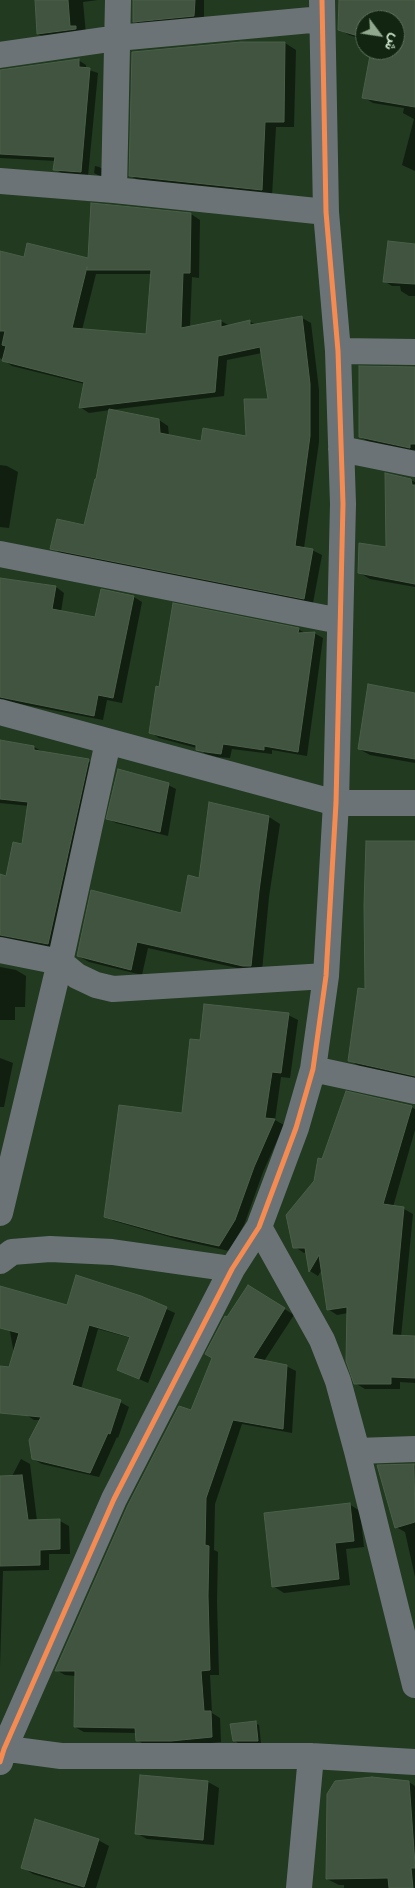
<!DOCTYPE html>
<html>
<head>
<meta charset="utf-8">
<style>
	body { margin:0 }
	#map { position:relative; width:415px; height:1888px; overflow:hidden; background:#213a20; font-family:Karla,Vazirmatn,sans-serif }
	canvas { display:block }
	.north { position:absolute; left:355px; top:10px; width:50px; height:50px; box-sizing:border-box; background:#122511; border:1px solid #5c715b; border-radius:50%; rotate:121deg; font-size:14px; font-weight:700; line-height:20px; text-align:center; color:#cbe4c9 }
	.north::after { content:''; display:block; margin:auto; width:18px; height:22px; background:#90a88e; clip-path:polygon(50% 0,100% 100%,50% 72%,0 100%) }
</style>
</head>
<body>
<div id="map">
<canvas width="415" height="1888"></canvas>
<div class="north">ش</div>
</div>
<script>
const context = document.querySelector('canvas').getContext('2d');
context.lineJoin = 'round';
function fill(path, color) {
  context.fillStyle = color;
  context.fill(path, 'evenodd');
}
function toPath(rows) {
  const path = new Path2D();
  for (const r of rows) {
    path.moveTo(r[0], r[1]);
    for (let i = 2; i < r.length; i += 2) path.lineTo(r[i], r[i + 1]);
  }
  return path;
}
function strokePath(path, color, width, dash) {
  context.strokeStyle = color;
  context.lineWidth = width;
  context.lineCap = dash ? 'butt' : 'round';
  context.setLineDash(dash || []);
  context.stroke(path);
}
const shadow = toPath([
	[36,0,98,0,83,2,86,34,48,39,38,34],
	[134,0,204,0,204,21,144,26,134,21],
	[340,0,415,0,415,171,402,165,414,119,403,113,404,108,373,103,363,97,372,50,395,50,395,20,365,20,365,40,349,35,339,29],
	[241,43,285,43,296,50,294,127,276,127,272,196,142,182,131,176],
	[78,60,86,65,86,69,98,73,88,176,63,174,55,169,56,161,0,158,0,71],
	[95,166,99,167,107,171,102,177,94,173],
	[191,214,200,220,199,278,192,277,190,327,221,321,230,326,249,321,256,325,302,318,311,323,319,390,319,442,304,548,312,550,322,555,313,603,61,553,52,548,85,526,97,481,110,410,89,413,80,407,85,384,12,366,0,358,0,253,24,258,89,260],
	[96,274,152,274,147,336,82,330],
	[262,353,269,400,247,438,202,442,169,436,168,426,159,420,110,410,224,396,227,360],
	[415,245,415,296,409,296,401,291,400,286,392,286,384,281],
	[415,368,415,452,371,443,360,437],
	[0,465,7,466,18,472,9,528,0,527],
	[411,480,415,482,415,587,370,579,360,573,387,549],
	[0,582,56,587,64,593,61,612,96,619,134,597,142,602,122,703,107,700,103,720,0,700],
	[298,629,305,633,314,633,323,638,307,756,272,750,272,754,232,749,230,758,217,757,206,754,197,748,159,738,150,732,160,688],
	[415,662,415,763,370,755,359,749,415,694],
	[0,742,34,747,45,753,88,761,98,766,58,949,0,945,0,875,7,877,23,845,29,806,0,803],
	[168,785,176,789,168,836,116,823,108,819],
	[210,804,269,817,280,824,269,897,262,971,255,972,148,948,142,975,89,962,78,956,182,915,200,879],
	[415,842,415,1079,359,1066,349,1060,366,990],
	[0,967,16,970,26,976,25,1007,15,1007,15,1020,0,1020],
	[288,1015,298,1020,290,1078,281,1077,275,1120,284,1125,263,1172,244,1225,229,1251,180,1240,114,1221,105,1216,183,1114,201,1041],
	[0,1058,13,1063,4,1107,0,1107],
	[411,1107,415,1109,415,1130,393,1207,404,1209,413,1214,401,1337,415,1337,415,1383,400,1382,400,1389,365,1389,355,1383,348,1313,337,1315,328,1309,322,1269,318,1276,310,1271,307,1252,304,1253,295,1247,323,1160],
	[2,1288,68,1306,140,1297,175,1313,148,1383,119,1370,131,1338,98,1329,81,1389,120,1402,129,1407,118,1438,117,1437,99,1477,42,1464,33,1459,40,1420,34,1420,25,1414],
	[258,1292,294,1315,264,1361,286,1366,296,1371,292,1433,242,1424,215,1504,214,1550,218,1552,217,1602,219,1675,210,1675,212,1713,220,1718,221,1742,181,1746,147,1746,137,1740,137,1733,84,1732,75,1727,76,1676,65,1675,56,1670,192,1411,228,1319],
	[21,1459,30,1464,37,1521,60,1521,69,1526,70,1554,49,1554,49,1570,3,1571,0,1666,0,1499],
	[413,1465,415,1466,415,1577,405,1532,396,1527],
	[349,1504,360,1511,364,1547,346,1549,350,1585,284,1593,273,1586],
	[255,1723,259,1725,261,1743,238,1743,234,1740],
	[142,1776,208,1782,219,1788,214,1845,147,1839,136,1833],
	[409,1782,415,1786,415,1888,344,1888,344,1885,339,1885,327,1879],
	[98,1840,109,1846,96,1888,80,1888,33,1874,22,1867]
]);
const building = toPath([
	[35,0,68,0,70,26,76,26,76,29,37,34,35,0],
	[133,0,195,0,194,16,133,22,133,0],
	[339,0,415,0,415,107,362,98,371,50,395,50,395,20,365,20,365,38,338,30,339,0],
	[241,42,285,42,284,122,265,122,262,190,129,176,132,52,241,42],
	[79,59,79,67,90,68,81,172,53,170,55,157,0,154,0,70,79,59],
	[91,203,191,213,190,273,183,273,181,328,221,320,221,327,250,320,250,325,302,316,310,384,310,436,295,546,313,549,304,599,50,549,57,519,84,525,95,479,96,479,109,409,159,419,160,433,201,441,203,428,246,436,244,399,268,399,260,347,218,356,215,392,79,408,84,382,2,361,6,346,2,345,5,331,0,331,0,251,24,257,27,243,88,258,91,203],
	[87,267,87,270,151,270,146,334,72,328,87,267],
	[388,241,415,244,415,284,383,282,388,241],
	[359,366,415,367,415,444,410,444,410,448,359,437,359,366],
	[385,473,411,479,412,485,415,485,415,584,358,573,359,543,386,547,385,473],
	[0,578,56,586,52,609,95,617,101,589,134,596,113,698,98,695,94,716,0,697,0,578],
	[173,603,299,628,298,633,315,632,298,752,264,746,264,750,223,744,221,754,206,752,196,750,196,745,149,733,156,686,159,687,173,603],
	[368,684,415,693,415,759,358,749,368,684],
	[0,740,34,746,34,750,89,759,48,944,0,935,0,874,6,876,13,842,22,844,28,802,0,799,0,740],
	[118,769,169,783,160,832,106,819,118,769],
	[209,802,269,816,259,891,251,966,243,966,137,942,131,970,77,956,91,890,181,913,188,875,199,878,209,802],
	[366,841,415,841,415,1076,348,1061,358,988,365,989,364,905,366,841],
	[204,1004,289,1013,281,1073,272,1072,265,1118,275,1119,254,1167,235,1220,219,1246,169,1235,104,1217,119,1105,182,1113,190,1039,200,1040,204,1004],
	[346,1091,412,1106,383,1204,404,1207,392,1335,415,1336,415,1378,391,1377,391,1384,354,1384,346,1361,347,1307,327,1310,319,1255,309,1272,305,1248,293,1248,286,1215,314,1181,318,1158,322,1159,346,1091],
	[76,1275,141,1296,167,1307,139,1379,117,1370,130,1337,89,1325,72,1385,121,1400,110,1434,108,1433,90,1473,32,1459,29,1440,41,1417,0,1413,0,1366,9,1367,19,1333,0,1328,0,1286,67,1305,76,1275],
	[248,1285,285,1308,253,1358,287,1365,283,1429,233,1420,206,1498,205,1545,209,1546,208,1596,210,1670,201,1671,204,1711,211,1711,212,1737,171,1741,136,1741,135,1728,74,1727,75,1671,55,1671,128,1505,179,1406,191,1410,212,1358,205,1354,225,1316,227,1317,248,1285],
	[414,1464,415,1522,395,1528,377,1465,414,1464],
	[22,1475,28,1520,60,1519,60,1549,40,1550,40,1565,0,1566,0,1476,22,1475],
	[350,1503,354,1541,335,1543,339,1579,272,1587,264,1513,350,1503],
	[256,1721,258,1741,233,1741,230,1724,256,1721],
	[140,1775,208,1781,203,1840,135,1834,140,1775],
	[372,1777,409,1781,415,1864,415,1868,411,1868,413,1888,389,1888,388,1878,326,1879,327,1794,335,1781,372,1777],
	[35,1819,99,1839,84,1887,21,1868,35,1819]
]);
const minor = toPath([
	[0,55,117,38,322,19],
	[0,181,114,190,326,212],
	[114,190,118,0],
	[338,351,415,352],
	[341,449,415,464],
	[0,554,340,621],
	[0,712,336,803,415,803],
	[0,950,60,962,77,976,96,985,113,989,326,976],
	[313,1069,415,1091],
	[0,1213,60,962,108,742],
	[259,1227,322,1340,338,1381,357,1451,415,1685],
	[0,1261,12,1252,50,1249,112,1252,232,1269],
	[357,1451,415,1449],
	[0,1748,61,1756,311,1756,415,1762],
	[0,1762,4,1749,114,1499,232,1269,259,1227,296,1128,313,1069,326,976,336,803,343,504,338,351,326,212,322,0],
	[299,1888,311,1756]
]);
const cycleway = toPath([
	[0,1762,4,1749,114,1499,232,1269,259,1227,296,1128,313,1069,326,976,336,803,343,504,338,351,326,212,322,0]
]);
fill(shadow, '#0007');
fill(building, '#40543f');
strokePath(building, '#4b5f49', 1);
strokePath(minor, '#6b7377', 26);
strokePath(cycleway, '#f68b52', 5);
</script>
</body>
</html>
